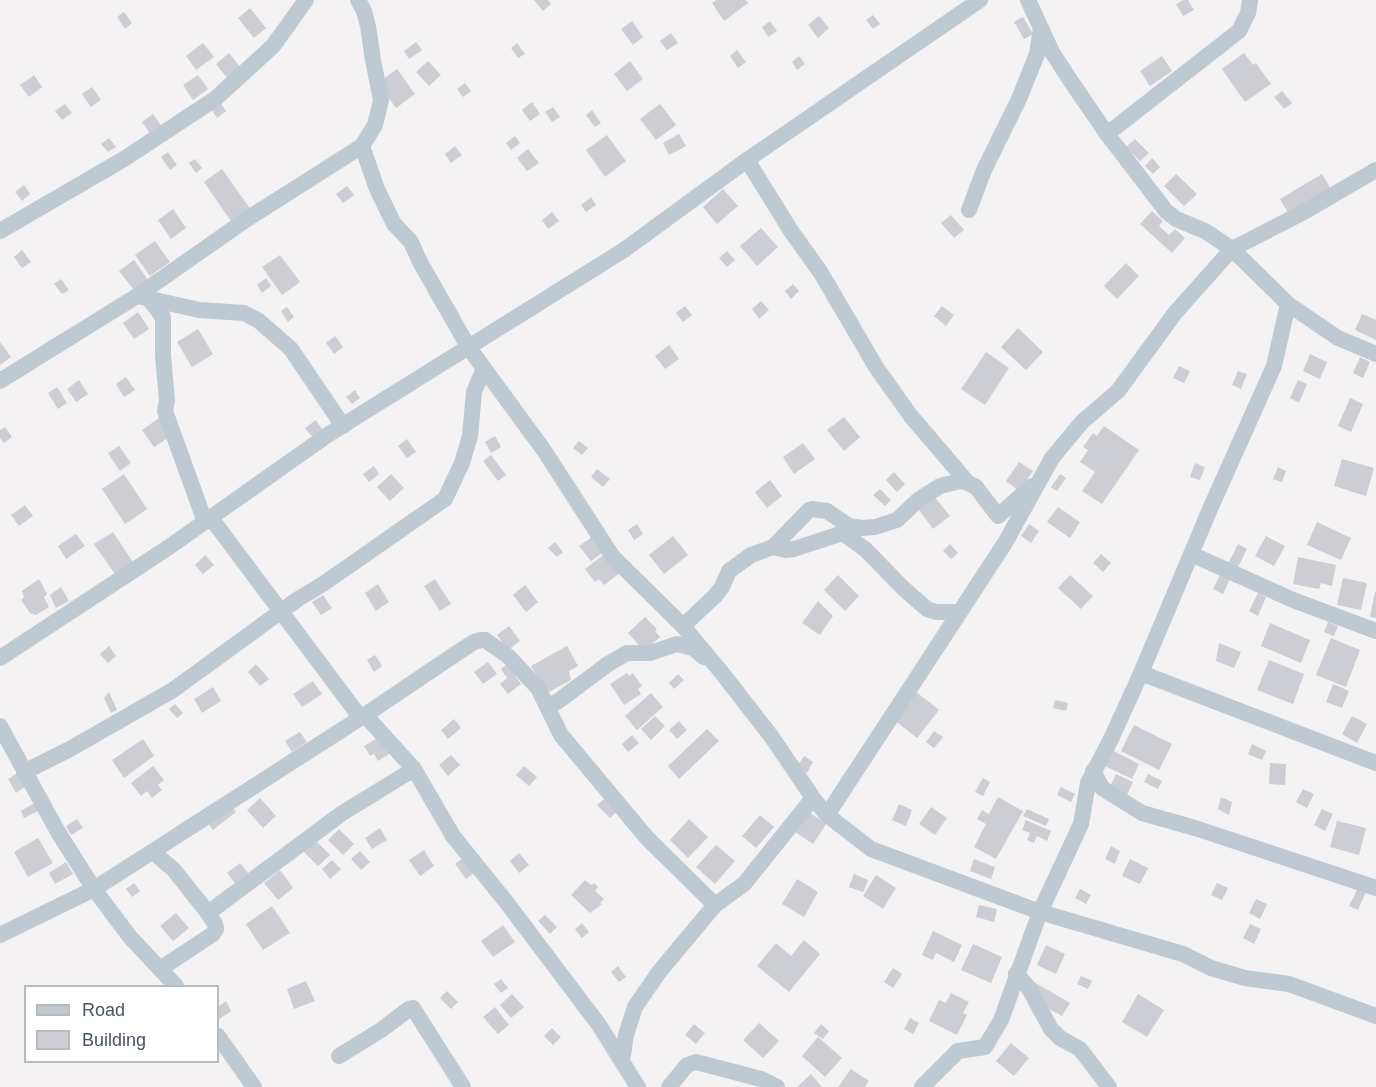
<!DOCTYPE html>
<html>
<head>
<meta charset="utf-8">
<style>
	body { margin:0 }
	#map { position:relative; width:1376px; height:1087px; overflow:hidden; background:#f4f2f2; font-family:Helvetica,sans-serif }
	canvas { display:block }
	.legend { position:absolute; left:24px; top:985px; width:195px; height:78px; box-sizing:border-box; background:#fff; border:2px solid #b6bbc0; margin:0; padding:8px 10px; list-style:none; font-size:18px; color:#485461 }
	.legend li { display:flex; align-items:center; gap:12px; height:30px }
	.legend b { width:30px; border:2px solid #b6bbc0 }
</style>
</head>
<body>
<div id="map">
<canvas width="1376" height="1087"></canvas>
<ul class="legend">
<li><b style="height:8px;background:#bfc9d2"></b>Road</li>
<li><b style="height:16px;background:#ccced4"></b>Building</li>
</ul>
</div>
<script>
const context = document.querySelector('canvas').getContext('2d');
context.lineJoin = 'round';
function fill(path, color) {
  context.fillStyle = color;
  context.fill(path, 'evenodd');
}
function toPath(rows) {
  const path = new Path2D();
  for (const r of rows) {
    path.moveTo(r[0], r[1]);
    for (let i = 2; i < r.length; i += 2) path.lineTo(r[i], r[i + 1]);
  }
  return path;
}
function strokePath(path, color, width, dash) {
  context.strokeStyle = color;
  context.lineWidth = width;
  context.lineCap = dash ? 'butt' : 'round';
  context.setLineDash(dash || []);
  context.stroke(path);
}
const building = toPath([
	[534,0,548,0,551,4,543,11],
	[716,0,746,0,748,3,724,21,712,3],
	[1184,0,1188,0,1194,10,1183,16,1176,4],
	[250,8,266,28,254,38,238,18],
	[124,12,132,23,125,29,117,17],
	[873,15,880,24,873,29,866,20],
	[819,16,829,28,818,38,808,25],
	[1023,17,1033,34,1024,39,1014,22],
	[632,21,643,37,633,45,621,29],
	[770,21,777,31,768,37,762,27],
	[671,33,678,43,667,50,660,41],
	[416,42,422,50,409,59,404,51],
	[203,43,214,57,196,70,186,56],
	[517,43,525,54,518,58,511,48],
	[737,50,746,62,738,68,730,56],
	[229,53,241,68,228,79,216,64],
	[1244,53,1253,65,1256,63,1271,84,1245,102,1222,69],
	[799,56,805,64,797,70,792,62],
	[1162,56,1172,71,1150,86,1140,71],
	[428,61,441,75,429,86,416,72],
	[630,61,643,79,627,91,614,74],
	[397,69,415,94,396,108,378,83],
	[34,75,42,87,29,97,20,85],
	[198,75,208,89,193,100,183,85],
	[465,83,471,91,463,97,457,89],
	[92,87,101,100,91,107,82,94],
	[1282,91,1292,103,1284,109,1274,97],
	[532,102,540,114,530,121,522,110],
	[65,104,72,113,62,120,55,111],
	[221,104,226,111,217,118,212,110],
	[660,104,676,125,656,140,640,119],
	[553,107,560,117,552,122,545,112],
	[592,110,601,123,595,127,586,115],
	[153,114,162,127,151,135,142,122],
	[679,134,686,146,669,155,663,143],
	[607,135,626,161,605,177,586,150],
	[515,136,520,143,511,150,506,143],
	[109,138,116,147,108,152,101,144],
	[1135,139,1149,153,1140,161,1126,147],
	[455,146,462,155,451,163,445,154],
	[528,149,539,163,527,171,517,158],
	[168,152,177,165,170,170,161,157],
	[1152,158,1160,167,1153,174,1145,166],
	[195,159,202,168,196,173,189,163],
	[222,169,251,210,233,224,204,182],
	[1176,174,1197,194,1184,206,1164,186],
	[1322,174,1332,191,1290,216,1280,199],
	[24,185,30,194,22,201,15,192],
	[347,186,354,195,343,203,336,194],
	[723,189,738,206,717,224,703,207],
	[591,197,596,205,586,212,581,205],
	[173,209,186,228,171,239,158,220],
	[1152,211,1163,221,1159,226,1169,235,1175,229,1185,238,1172,253,1140,224],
	[552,212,559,221,548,229,542,220],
	[951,215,964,230,954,238,941,223],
	[761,228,778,247,757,266,740,246],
	[155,241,170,262,150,276,135,255],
	[22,250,31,262,22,268,14,257],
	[727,251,735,260,727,267,719,258],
	[280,255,300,282,282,295,262,267],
	[134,260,148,280,134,290,119,271],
	[1126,263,1139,276,1117,299,1104,286],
	[266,278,271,286,262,293,257,285],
	[61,279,69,290,62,294,54,284],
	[793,284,799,291,791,299,785,291],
	[761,301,769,310,759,319,752,309],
	[685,306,692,315,683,322,676,313],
	[942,306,954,315,946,326,934,316],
	[287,307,294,317,288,322,281,311],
	[138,312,149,329,134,339,123,323],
	[1362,314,1376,320,1376,340,1355,330],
	[1018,328,1043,352,1026,370,1001,347],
	[198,329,213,354,192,367,177,342],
	[335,336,343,347,334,354,326,343],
	[0,342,11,357,0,365],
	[669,345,679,359,665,369,655,356],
	[986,352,1009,368,985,405,961,389],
	[1310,354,1327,362,1320,379,1303,371],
	[1360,357,1370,362,1363,378,1353,373],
	[1179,366,1190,371,1184,383,1173,378],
	[1238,371,1247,374,1241,389,1232,385],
	[126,377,135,390,124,397,116,384],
	[79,380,88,394,76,402,67,389],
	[1298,380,1307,384,1299,403,1290,398],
	[57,387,67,403,58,409,48,393],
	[355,390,360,398,352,404,346,397],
	[1350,398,1363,404,1351,432,1338,426],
	[844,417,860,437,844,451,827,430],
	[159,418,171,436,154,447,142,430],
	[316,420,323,431,313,438,305,428],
	[1104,426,1139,450,1102,504,1082,491,1095,472,1080,462,1088,450,1083,447,1093,433,1097,436],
	[5,427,12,437,4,443,0,438,0,430],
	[495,436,501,447,491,453,485,442],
	[407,439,416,452,407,458,398,446],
	[579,441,588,448,582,455,573,448],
	[803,443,815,459,794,474,783,457],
	[119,446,131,463,120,471,108,453],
	[491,455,506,475,498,481,483,461],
	[1342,459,1374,468,1366,496,1334,486],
	[1019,462,1033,471,1019,491,1006,481],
	[1195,463,1205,467,1200,480,1190,477],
	[374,466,379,474,369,482,363,474],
	[1278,467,1286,471,1282,482,1273,479],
	[597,469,610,479,603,487,591,477],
	[894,472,905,484,897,492,886,480],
	[124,474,147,509,125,524,102,489],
	[391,474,404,488,390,501,377,487],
	[1060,474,1066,478,1057,491,1051,487],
	[770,480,782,496,767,508,755,492],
	[880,489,891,500,885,506,873,495],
	[933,495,950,516,933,529,917,507],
	[25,505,33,516,19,526,11,515],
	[1058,507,1080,522,1070,538,1047,522],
	[1317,522,1351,538,1341,560,1307,545],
	[637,524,643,534,634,540,628,530],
	[1029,524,1039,531,1031,543,1021,536],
	[113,532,133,562,115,574,94,544],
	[76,534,85,546,66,559,58,546],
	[595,535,606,550,591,561,579,546],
	[673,536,688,555,664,574,649,555],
	[1266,536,1285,546,1274,566,1255,556],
	[555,542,563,552,557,557,548,548],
	[950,544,958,553,951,559,943,551],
	[1238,544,1247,549,1237,569,1228,564],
	[605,554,620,573,604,585,599,579,595,582,585,569],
	[1101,554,1111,563,1103,572,1093,563],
	[205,555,214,565,203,574,195,565],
	[1298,557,1336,565,1332,586,1321,583,1319,589,1293,584],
	[838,575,859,596,845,611,824,590],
	[1070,575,1093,596,1081,609,1058,588],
	[1220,575,1230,579,1223,594,1213,589],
	[1343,578,1367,583,1361,610,1337,605],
	[39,579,47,594,44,597,49,607,36,615,30,613,21,600,24,597,22,591],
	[435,579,451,604,440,611,424,586],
	[378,584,389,602,376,611,365,593],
	[525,585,538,602,526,612,513,595],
	[61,587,69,601,56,608,50,595],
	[1375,592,1376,592,1376,618,1370,617],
	[1258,593,1266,597,1258,616,1249,611],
	[323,595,332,608,321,615,312,602],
	[818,601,833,616,820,635,802,623],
	[645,617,657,629,655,631,660,637,644,651,628,633],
	[1328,622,1338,626,1334,636,1324,632],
	[1270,623,1310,640,1301,663,1261,646],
	[509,626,520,641,508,650,497,635],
	[1331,638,1360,650,1346,687,1316,675],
	[1219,643,1241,652,1234,668,1216,661],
	[109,646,116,656,108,663,100,654],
	[567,646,578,666,569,671,571,680,547,693,531,666],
	[375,655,382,666,374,672,367,660],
	[1269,660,1304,674,1293,704,1257,690],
	[488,662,497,674,483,684,474,672],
	[256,664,269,679,260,686,248,672],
	[507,664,521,684,508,694,500,684,507,678,501,669],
	[627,673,629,676,633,673,642,686,638,689,641,694,624,705,610,684],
	[678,674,684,680,674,689,669,683],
	[313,681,322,694,302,707,293,694],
	[1333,684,1349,691,1342,708,1326,702],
	[213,687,221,701,202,713,194,699],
	[915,691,939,710,917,738,893,719],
	[109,692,117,710,111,713,104,698],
	[651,693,663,707,637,730,625,716],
	[1055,700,1068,703,1066,711,1053,708],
	[175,704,183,713,177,718,169,709],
	[655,716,665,726,651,740,641,729],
	[1352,716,1367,724,1357,743,1342,734],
	[454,719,461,728,448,739,441,730],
	[679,721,687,730,677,739,669,730],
	[1134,725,1172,744,1159,770,1121,751],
	[707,729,719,741,679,779,668,766],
	[934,731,943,737,934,748,926,742],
	[300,732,307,742,292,752,285,741],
	[632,735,639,743,628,752,622,744],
	[381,736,391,753,378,761,374,754,370,756,364,746],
	[143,739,154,756,124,778,112,760],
	[1252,744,1266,751,1262,760,1248,754],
	[1112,750,1139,764,1132,779,1105,766],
	[451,755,460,765,448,776,439,765],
	[804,756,813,762,807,773,797,767],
	[1270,763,1286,764,1285,785,1269,784],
	[153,766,164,780,158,785,162,790,152,798,147,791,141,796,131,783],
	[524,766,537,777,529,786,516,775],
	[17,773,26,786,16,793,8,779],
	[1116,774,1133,782,1126,797,1109,789],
	[1148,774,1162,781,1158,789,1144,782],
	[983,778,990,782,983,796,975,792],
	[1061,787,1075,794,1071,802,1057,795],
	[1303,789,1314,794,1307,808,1296,802],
	[998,797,1023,811,996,859,974,847,986,824,977,819,982,810,989,814],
	[1221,797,1232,802,1229,815,1218,809],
	[260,798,276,816,263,828,247,810],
	[604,799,616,812,610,818,597,805],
	[34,803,38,811,24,818,21,811],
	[899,804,912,810,906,826,892,820],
	[232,807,236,812,213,830,209,825],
	[931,807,947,818,935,835,919,824],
	[1027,809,1049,819,1046,826,1023,816],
	[1322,809,1333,814,1325,831,1314,825],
	[806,810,826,824,813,844,792,830],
	[760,815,774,827,756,848,742,836],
	[77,819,83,828,71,835,66,826],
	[689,819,708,837,688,858,670,840],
	[1026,820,1051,831,1047,841,1037,836,1034,843,1027,840,1030,833,1022,830],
	[1337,821,1366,828,1359,855,1330,847],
	[380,828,387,840,372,849,365,838],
	[339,829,354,844,343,855,328,840],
	[38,838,53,863,28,877,14,852],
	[314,839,330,855,318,866,302,850],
	[716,845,735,861,715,884,696,867],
	[1111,846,1120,851,1115,864,1105,859],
	[424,850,434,866,420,876,409,860],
	[360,851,370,862,361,870,351,859],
	[519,853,529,865,519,873,510,861],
	[466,856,477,871,466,879,455,864],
	[974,859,995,867,991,879,970,871],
	[1130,859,1148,868,1140,884,1122,876],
	[332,860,341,869,330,879,322,869],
	[66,862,73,874,55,884,49,873],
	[240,863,248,873,235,883,227,873],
	[280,870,293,888,278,900,264,883],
	[854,874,868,880,863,892,849,887],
	[876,875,896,888,883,909,863,896],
	[797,879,818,892,804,917,782,904],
	[585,880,591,885,594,883,598,887,595,891,604,899,600,903,602,904,590,913,571,895],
	[134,883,140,891,132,897,126,889],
	[1217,883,1228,888,1222,900,1211,895],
	[1358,888,1366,892,1358,910,1349,906],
	[1080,889,1091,895,1086,904,1075,898],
	[1256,899,1267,904,1260,919,1249,913],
	[979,905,997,909,994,922,976,917],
	[272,906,290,933,263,950,246,924],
	[176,913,189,928,173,941,160,926],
	[545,915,557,927,550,934,538,921],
	[582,923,589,932,582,938,575,929],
	[1250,924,1261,929,1254,944,1243,938],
	[503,925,515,942,493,957,481,941],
	[933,931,962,945,954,962,936,953,933,960,922,955],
	[804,940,820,954,789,992,757,966,776,943,791,956],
	[973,944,1002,957,991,983,961,970],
	[1046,945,1065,954,1056,974,1037,965],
	[618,966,626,977,619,982,611,972],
	[893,968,902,974,893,988,884,982],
	[1081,976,1092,981,1088,989,1077,984],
	[501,979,508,988,501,993,494,984],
	[306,981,315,1001,294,1009,287,989],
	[1034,982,1070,1003,1062,1016,1026,996],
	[447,991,458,1002,451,1009,440,998],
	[951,993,969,1002,963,1013,967,1015,957,1035,929,1021,939,1000,946,1003],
	[512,994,524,1007,511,1018,500,1005],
	[1138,994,1164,1010,1147,1037,1122,1022],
	[226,1001,231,1011,218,1020,218,1007],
	[495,1007,509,1025,498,1034,483,1017],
	[910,1018,919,1023,913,1034,904,1029],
	[759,1023,779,1041,763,1058,743,1040],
	[694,1024,705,1033,696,1044,685,1035],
	[821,1024,829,1031,823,1039,814,1033],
	[552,1028,561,1037,553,1045,544,1036],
	[818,1037,842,1058,825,1077,802,1056],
	[1011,1043,1029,1058,1014,1076,996,1061],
	[851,1069,869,1081,865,1087,838,1087],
	[811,1074,822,1087,797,1087]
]);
const street = toPath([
	[358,0,364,11,368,26,373,60,381,100,375,125,362,146,377,189,394,224,411,242,420,262,469,348,543,449,613,557,683,626,722,673,771,736,813,798,827,815,871,849,1040,912,1183,954,1211,968,1245,978,1289,984,1376,1016],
	[1028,0,1052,52,1070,80,1107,134,1166,211,1176,219,1205,231,1232,249,1288,304,1338,338,1376,354],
	[1107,134,1239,31,1248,13,1250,0],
	[747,160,791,231,821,273,876,367,910,415,968,483,976,487,998,516,1032,486],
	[969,210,984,170,1019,99,1037,54,1041,28],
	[0,231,124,159,215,99,273,46,306,0],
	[137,296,199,310,244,313,259,321,291,349,343,426],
	[149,299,163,317,163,356,167,400,165,411,205,522],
	[0,381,137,296,247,219,362,146],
	[211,518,360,717],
	[773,547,809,510,812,509,827,511,849,526,862,528,875,527,897,520,918,500,940,486,960,481,968,483],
	[1191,554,1293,600,1376,631],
	[683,626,715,596,722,587,729,571,751,555,773,547,786,550,794,549,843,533,866,550,903,588,927,609,936,612,958,612],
	[0,658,169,547,329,434,624,250,747,160,980,0],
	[1141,673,1376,763],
	[546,705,557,702,608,664,627,653,650,653,677,644,693,648,704,657],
	[365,715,414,769,453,836,507,903,599,1025,638,1087],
	[0,726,58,832,94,889,130,937,176,986],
	[1093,771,1102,788,1142,813,1195,828,1376,888],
	[24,772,70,749,173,690,298,599,323,584,445,499,462,463,470,436,474,392,484,368],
	[827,815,1005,543,1052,458,1082,422,1118,391,1175,313,1232,249,1302,213,1376,170],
	[153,852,174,870,208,913,341,814,414,769],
	[0,935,94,889,365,715,457,653,474,642,481,640,485,640,508,656,538,688,561,735,647,838,715,905],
	[160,969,213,934,216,929,215,924,208,913],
	[1016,974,1028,987,1051,1029,1060,1038,1080,1049,1109,1087],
	[218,1036,254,1087],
	[339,1056,381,1030,409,1009,413,1008,463,1087],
	[622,1061,626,1035,635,1007,659,972,715,905,744,884,813,798],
	[669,1087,687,1065,696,1062,761,1079,777,1087],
	[922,1087,958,1051,985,1047,1001,1020,1040,912,1081,824,1088,783,1111,739,1141,673,1210,509,1274,366,1288,304]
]);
fill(building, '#ccced4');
strokePath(street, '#bfc9d2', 16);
</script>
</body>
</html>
